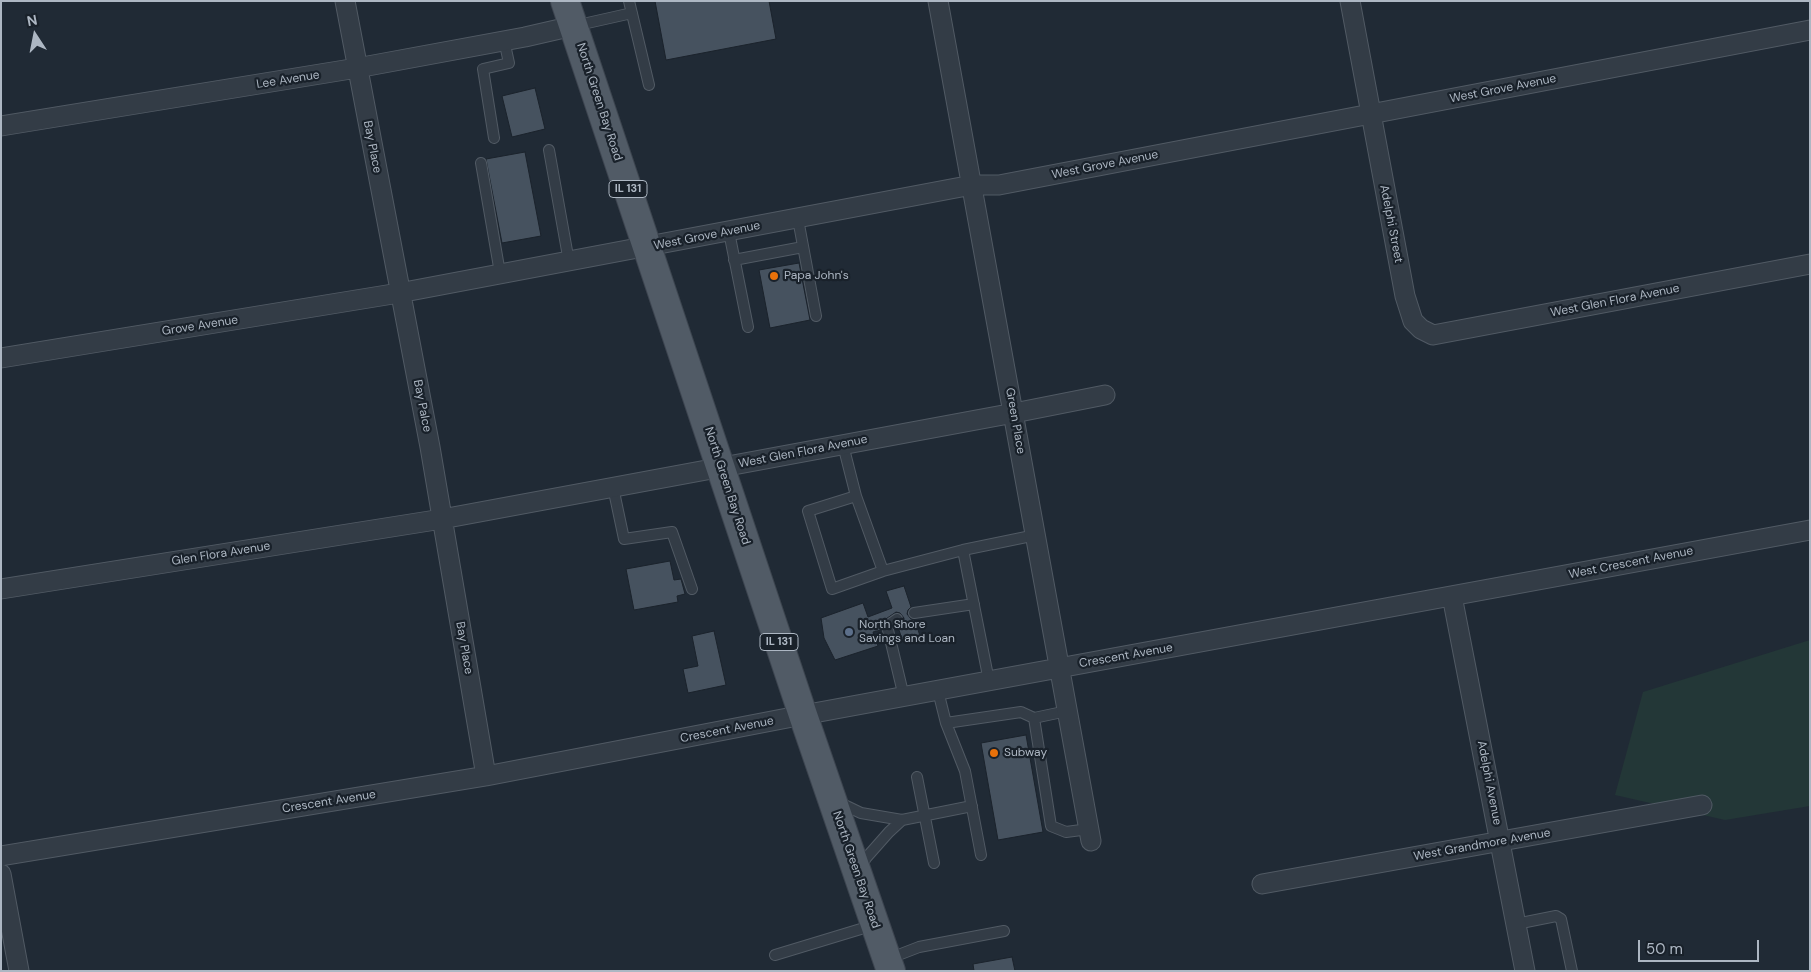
<!DOCTYPE html>
<html>
<head>
<meta charset="utf-8">
<style>
	body { margin:0 }
	#map { position:relative; width:1811px; height:972px; overflow:hidden; background:#202a35; font-family:"DM Sans",sans-serif }
	canvas { display:block }
	.frame { position:absolute; inset:0; border:2px solid #adb7c3; pointer-events:none }
	.north { position:absolute; left:10px; top:10px; width:50px; height:50px; -webkit-text-stroke:4px #19212a; paint-order:stroke; rotate:349deg; font-size:14px; font-weight:700; line-height:20px; text-align:center; color:#adb7c3 }
	.north::after { content:''; display:block; margin:auto; width:18px; height:22px; background:#adb7c3; clip-path:polygon(50% 0,100% 100%,50% 72%,0 100%) }
	.scale { position:absolute; left:1638px; top:940px; width:121px; height:22px; box-sizing:border-box; border:2px solid #adb7c3; border-top:0; padding-left:6px; font-size:15px; line-height:18px; white-space:nowrap; color:#adb7c3; -webkit-text-stroke:4px #19212a; paint-order:stroke }
</style>
</head>
<body>
<div id="map">
<canvas width="1811" height="972"></canvas>
<div class="frame"></div>
<div class="north">N</div>
<div class="scale">50 m</div>
</div>
<script>
const context = document.querySelector('canvas').getContext('2d');
context.lineJoin = 'round';
function fill(path, color) {
  context.fillStyle = color;
  context.fill(path, 'evenodd');
}
function toPath(rows) {
  const path = new Path2D();
  for (const r of rows) {
    path.moveTo(r[0], r[1]);
    for (let i = 2; i < r.length; i += 2) path.lineTo(r[i], r[i + 1]);
  }
  return path;
}
function strokePath(path, color, width, dash) {
  context.strokeStyle = color;
  context.lineWidth = width;
  context.lineCap = dash ? 'butt' : 'round';
  context.setLineDash(dash || []);
  context.stroke(path);
}
function drawText(font, color, halo, rows, align = 'center') {
  context.font = font + ' "DM Sans",sans-serif';
  context.lineWidth = 4.5;
  context.setLineDash([]);
  context.textBaseline = 'middle';
  context.strokeStyle = halo;
  context.fillStyle = color;
  for (const [text, x, y, turn = 0] of rows) {
    context.save();
    context.translate(x, y);
    context.rotate((+turn || 0) * Math.PI / 180);
    context.textAlign = isNaN(turn) ? turn : align;
    if (halo) context.strokeText(text, 0, 0);
    context.fillText(text, 0, 0);
    context.restore();
  }
}
const green = toPath([
	[1810,640,1810,806,1725,820,1615,795,1643,692]
]);
const building = toPath([
	[655,1,769,1,776,39,666,60,655,1],
	[535,88,545,129,512,137,502,96,535,88],
	[525,152,541,236,502,243,486,159,525,152],
	[799,263,810,320,770,328,759,270,799,263],
	[670,561,674,580,681,579,685,594,677,596,678,602,634,610,626,569,670,561],
	[904,586,911,607,908,610,907,614,911,619,915,620,920,636,903,642,898,627,903,622,904,618,900,613,896,612,883,621,880,624,881,630,873,632,878,646,835,660,824,638,821,618,863,603,868,617,892,608,886,591,904,586],
	[714,631,726,685,688,693,683,669,698,666,692,636,714,631],
	[1026,735,1043,832,998,840,981,743,1026,735],
	[1012,957,1015,971,974,971,973,964,1012,957]
]);
const lane = toPath([
	[629,1,649,85],
	[574,26,632,13],
	[494,138,483,69,509,63,504,40],
	[549,150,569,262],
	[481,163,500,273],
	[798,219,816,316],
	[729,232,748,327],
	[734,260,803,247],
	[843,445,856,496,883,571],
	[613,487,624,539,672,532,692,589],
	[856,496,808,511,832,589,883,571,963,550],
	[914,613,974,604],
	[897,619,887,626,904,697],
	[989,681,963,550,1036,535],
	[938,691,946,723,965,771,981,855],
	[1034,718,1051,826,1066,832,1089,829],
	[946,723,1021,712,1034,718,1067,711],
	[917,777,934,863],
	[838,802,861,813,902,820,972,806],
	[860,869,866,858,889,832,902,820],
	[1516,924,1556,916,1561,919,1572,971],
	[775,955,874,925],
	[888,959,919,947,1004,931]
]);
const street = toPath([
	[345,1,430,447,486,776],
	[938,1,1091,841],
	[1350,1,1405,296,1413,321,1421,329,1433,335,1810,264],
	[1,126,357,68,525,37,573,26],
	[1,358,399,293,972,185,999,185,1810,30],
	[1,589,442,519,1014,413,1105,395],
	[1452,596,1525,971],
	[1,856,486,776,803,715,1810,530],
	[1,874,19,971],
	[1262,884,1702,805]
]);
const primary = toPath([
	[565,1,803,715,891,971]
]);
const markers = [
	[774,276,5,"#e8710a"],
	[849,632,5,"#5c6f8a"],
	[994,753,5,"#e8710a"]
];
const shields = [
	[628,189,38],
	[779,642,38]
];
const shieldNames = [
	["IL 131",628,189],
	["IL 131",779,642]
];
const streetNames = [
	["Lee Avenue",288,80,-9],
	["West Grove Avenue",1503,89,-11],
	["North Green Bay Road",599,102,72],
	["Bay Place",372,147,79],
	["West Grove Avenue",1105,165,-11],
	["Adelphi Street",1391,224,79],
	["West Grove Avenue",707,236,-11],
	["West Glen Flora Avenue",1615,301,-11],
	["Grove Avenue",200,326,-9],
	["Bay Palce",422,406,79],
	["Green Place",1015,421,80],
	["West Glen Flora Avenue",803,452,-11],
	["North Green Bay Road",727,486,72],
	["Glen Flora Avenue",221,554,-9],
	["West Crescent Avenue",1631,563,-11],
	["Bay Place",464,648,80],
	["Crescent Avenue",1126,656,-10],
	["Crescent Avenue",727,730,-11],
	["Adelphi Avenue",1489,783,79],
	["Crescent Avenue",329,802,-9],
	["West Grandmore Avenue",1482,845,-10],
	["North Green Bay Road",856,870,71]
];
const poiNames = [
	["Papa John's",784,276],
	["North Shore",859,625],
	["Savings and Loan",859,639],
	["Subway",1004,753]
];
fill(green, '#233737');
fill(building, '#46525f');
strokePath(building, '#1b232c', 1);
strokePath(lane, '#515a64', 12);
strokePath(street, '#515a64', 21);
strokePath(primary, '#3d4550', 30);
strokePath(lane, '#333c46', 10);
strokePath(street, '#333c46', 19);
strokePath(primary, '#515b66', 28);
for (const [x, y, r, color] of markers) {
  const dot = new Path2D();
  dot.arc(x, y, r, 0, 2 * Math.PI);
  context.fillStyle = color;
  context.fill(dot);
  strokePath(dot, '#19212a', 2);
}
for (const [x, y, w] of shields) {
  const box = new Path2D();
  box.roundRect(x - w / 2, y - 8.5, w, 17, 4);
  context.fillStyle = '#19212a';
  context.fill(box);
  strokePath(box, '#adb7c3', 1);
}
drawText('bold 11px', '#adb7c3', null, shieldNames);
drawText('12px', '#adb7c3', '#19212a', streetNames);
drawText('12px', '#adb7c3', '#19212a', poiNames, 'left');
</script>
</body>
</html>
